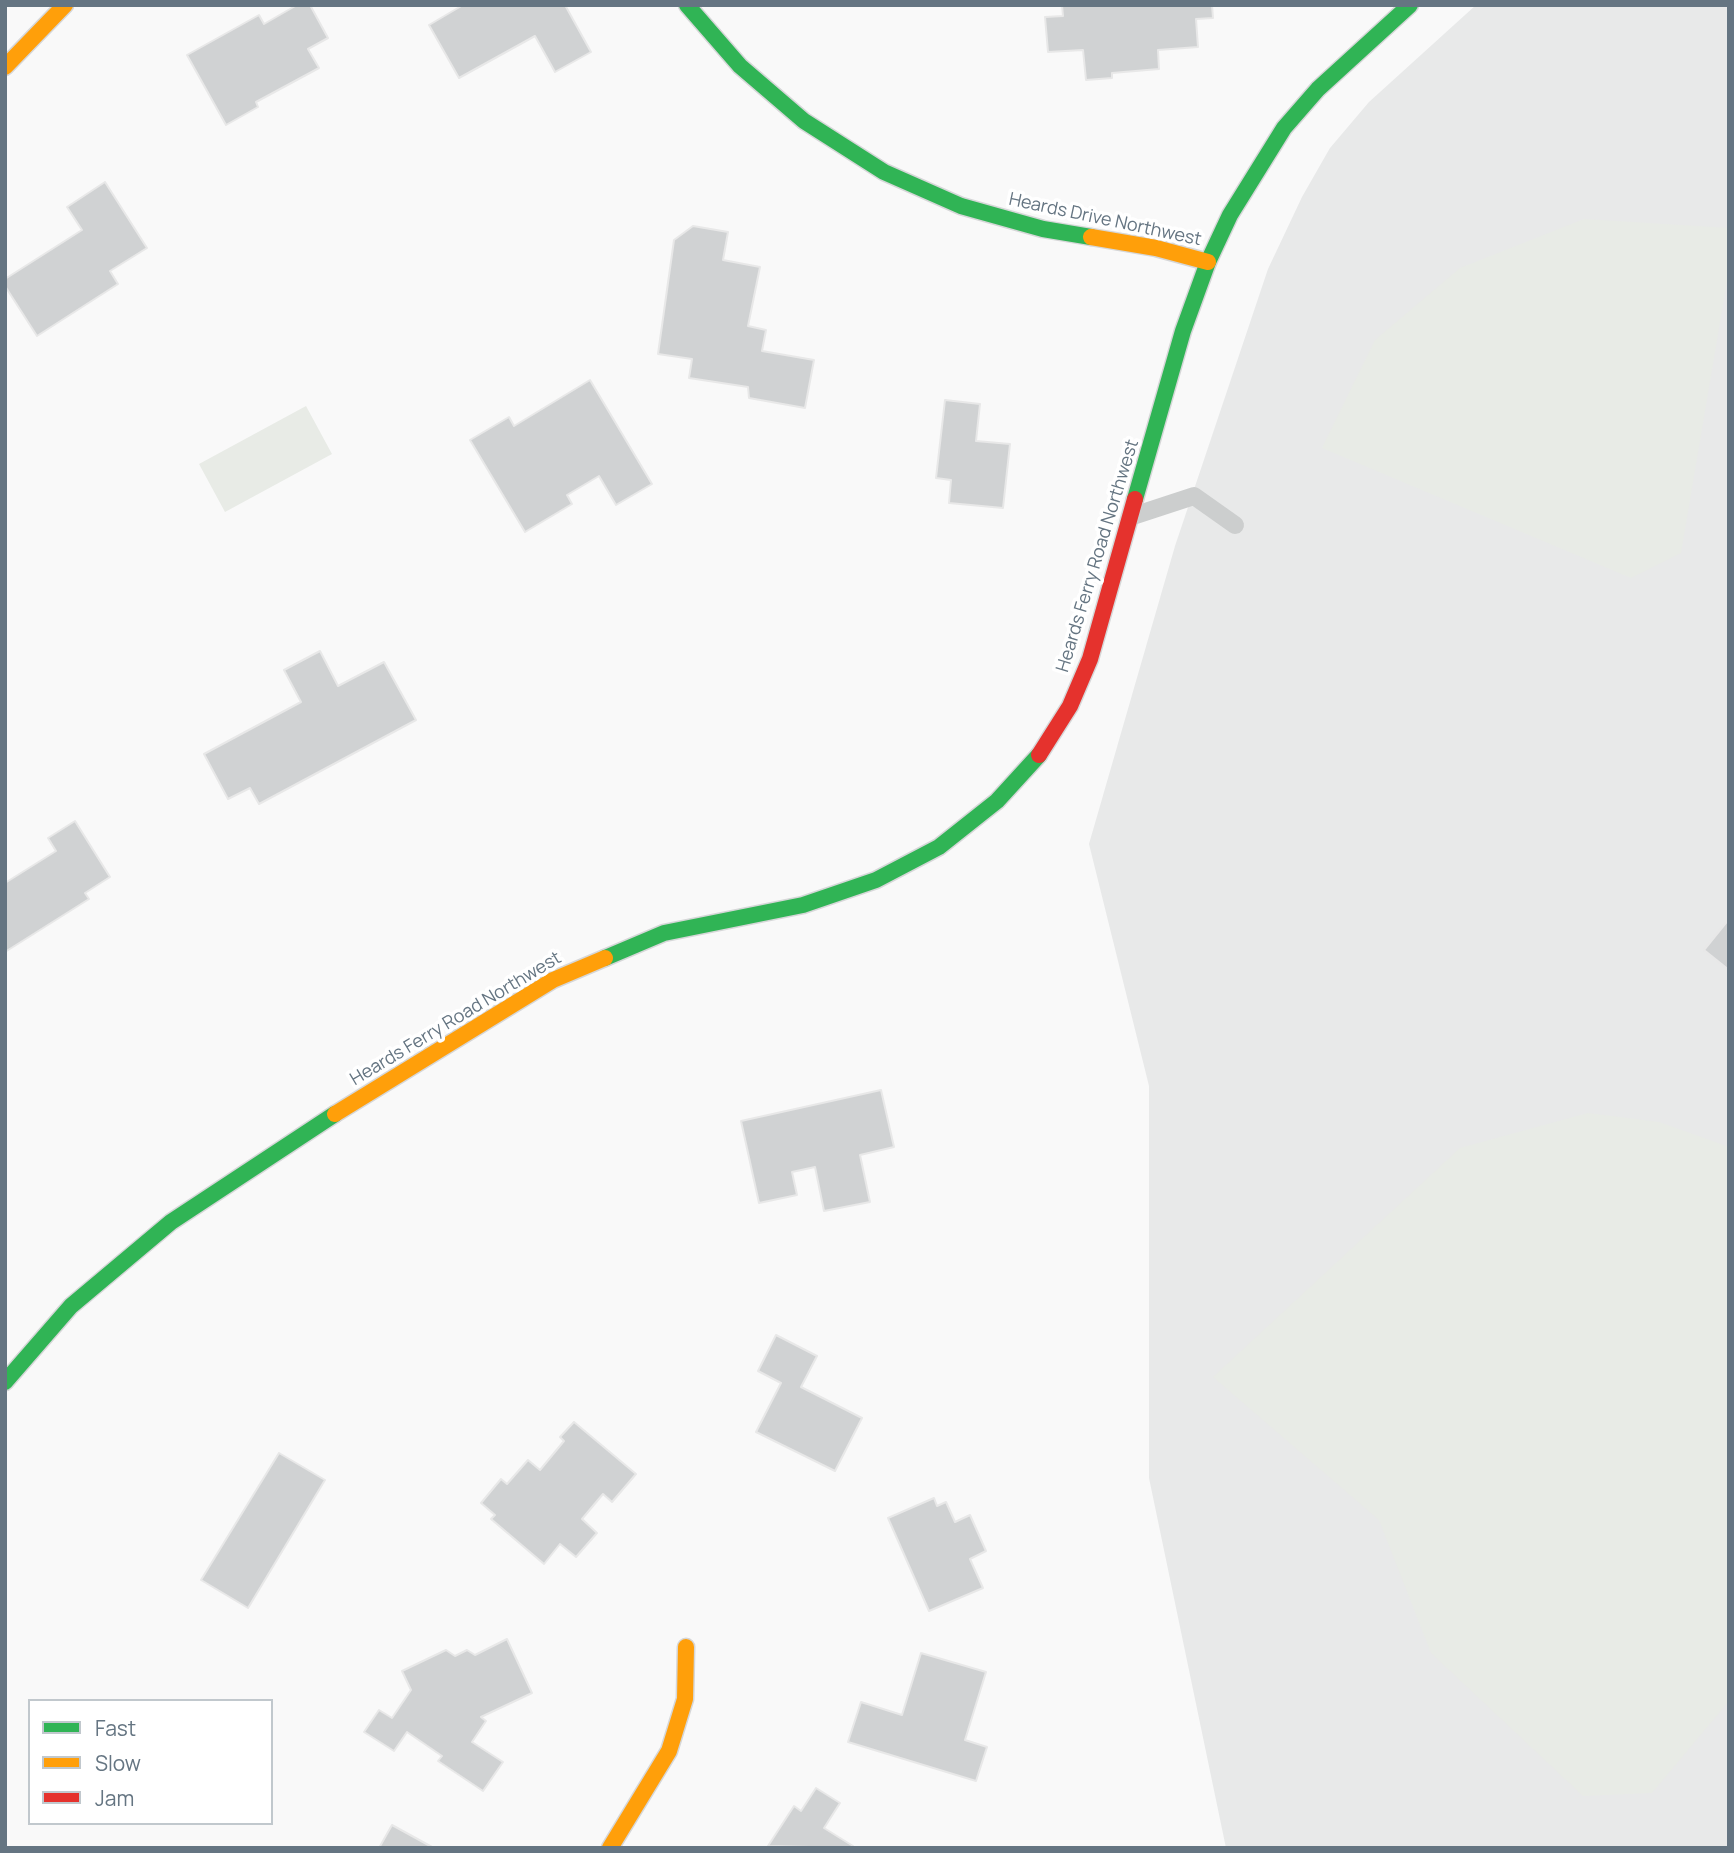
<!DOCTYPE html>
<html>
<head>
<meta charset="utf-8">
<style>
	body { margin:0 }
	#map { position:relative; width:1734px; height:1853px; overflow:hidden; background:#f9f9f9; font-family:Manrope,sans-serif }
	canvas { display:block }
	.frame { position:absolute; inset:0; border:7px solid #657582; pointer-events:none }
	.legend { position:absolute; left:28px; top:1699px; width:245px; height:126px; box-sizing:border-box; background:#fff; border:2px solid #c1c8cd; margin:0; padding:9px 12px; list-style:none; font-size:21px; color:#657582 }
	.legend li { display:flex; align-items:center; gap:14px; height:35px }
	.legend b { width:35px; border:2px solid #c1c8cd }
</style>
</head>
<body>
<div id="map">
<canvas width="1734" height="1853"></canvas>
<div class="frame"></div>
<ul class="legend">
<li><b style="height:9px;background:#30b455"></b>Fast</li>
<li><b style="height:9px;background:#ff9f0a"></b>Slow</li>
<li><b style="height:9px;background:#e5322d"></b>Jam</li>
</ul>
</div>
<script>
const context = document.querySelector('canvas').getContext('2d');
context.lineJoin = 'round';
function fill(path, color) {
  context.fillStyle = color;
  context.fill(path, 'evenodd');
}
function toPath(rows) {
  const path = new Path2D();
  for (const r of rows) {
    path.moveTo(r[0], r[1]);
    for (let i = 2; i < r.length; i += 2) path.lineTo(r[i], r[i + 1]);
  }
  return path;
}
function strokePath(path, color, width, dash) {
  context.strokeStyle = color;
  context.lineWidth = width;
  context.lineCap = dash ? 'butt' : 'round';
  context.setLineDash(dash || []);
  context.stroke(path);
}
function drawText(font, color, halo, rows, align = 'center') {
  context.font = font + ' Manrope,sans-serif';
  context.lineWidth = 7;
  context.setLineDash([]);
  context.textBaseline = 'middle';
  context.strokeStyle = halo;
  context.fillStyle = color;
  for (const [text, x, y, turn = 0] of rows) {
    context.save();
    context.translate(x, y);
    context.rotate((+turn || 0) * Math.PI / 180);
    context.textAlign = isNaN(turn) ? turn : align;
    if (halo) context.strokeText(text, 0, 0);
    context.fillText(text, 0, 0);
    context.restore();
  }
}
const built = toPath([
	[1476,5,1729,5,1729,1848,1226,1848,1149,1478,1149,1086,1089,844,1175,546,1268,269,1302,197,1330,148,1369,102]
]);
const green = toPath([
	[1584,219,1729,228,1729,269,1681,553,1631,578,1322,448,1375,340,1460,268],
	[306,406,332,454,225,512,199,464],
	[1588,1113,1659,1122,1729,1147,1729,1701,1652,1793,1583,1796,1431,1653,1379,1520,1213,1377,1460,1148]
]);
const building = toPath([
	[297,5,310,5,328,38,308,49,319,68,256,102,258,107,226,125,187,55,259,15,264,24,297,5],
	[463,5,565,5,591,52,555,72,535,36,459,78,429,25,463,5],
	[1062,5,1212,5,1213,18,1196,19,1198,47,1158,50,1159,69,1112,73,1112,78,1086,80,1083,50,1048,52,1045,17,1063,16,1062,5],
	[105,182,147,248,110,271,118,284,37,336,5,286,5,279,82,230,67,207,105,182],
	[693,226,728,232,723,260,760,267,748,326,766,330,762,351,814,360,805,408,749,398,748,387,689,378,692,359,658,354,674,240,693,226],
	[590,380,652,484,616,505,599,476,567,495,572,504,525,532,470,440,509,417,514,426,590,380],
	[945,400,980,404,976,441,1010,444,1003,508,949,503,951,480,936,478,945,400],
	[320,651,338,686,384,662,416,720,259,804,250,788,228,799,204,754,301,702,284,670,320,651],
	[75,821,110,877,85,893,89,899,5,952,5,883,56,851,48,838,75,821],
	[1729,919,1729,970,1704,950,1729,919],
	[881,1090,894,1147,860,1155,870,1202,824,1211,815,1167,792,1172,797,1195,759,1203,741,1121,881,1090],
	[776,1335,817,1356,801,1387,862,1418,835,1471,756,1432,781,1383,758,1371,776,1335],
	[574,1422,636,1474,612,1502,603,1494,582,1519,597,1533,576,1557,560,1544,544,1564,491,1519,495,1515,481,1503,501,1479,507,1484,528,1460,540,1470,564,1441,560,1437,574,1422],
	[279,1453,325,1480,248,1608,201,1580,279,1453],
	[934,1498,937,1506,946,1502,955,1522,970,1515,986,1551,970,1559,983,1588,929,1611,888,1518,934,1498],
	[507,1639,532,1693,481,1717,486,1721,472,1742,503,1762,483,1791,438,1761,442,1756,407,1732,394,1751,364,1732,379,1710,392,1718,411,1690,402,1671,446,1650,455,1656,467,1650,475,1655,507,1639],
	[921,1653,986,1672,965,1740,987,1747,976,1781,848,1742,861,1702,902,1715,921,1653],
	[816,1788,840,1803,824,1828,853,1846,851,1848,768,1846,794,1806,801,1811,816,1788],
	[392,1825,432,1847,432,1848,379,1848,392,1825]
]);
const lane = toPath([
	[1133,516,1194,496,1235,525]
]);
const fast = toPath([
	[687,5,740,66,804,121,884,172,961,206,1043,229,1091,237],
	[1135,499,1183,331,1208,262,1230,215,1284,128,1318,89,1410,5],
	[605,958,664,933,803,905,876,880,939,847,997,801,1039,755],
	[5,1382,71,1306,171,1222,335,1114]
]);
const slow = toPath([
	[5,67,65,5],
	[1091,237,1156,248,1208,262],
	[335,1114,553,980,605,958],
	[610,1848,669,1751,685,1699,686,1647]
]);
const jam = toPath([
	[1039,755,1070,706,1090,659,1135,499]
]);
const streetNames = [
	["Heards Drive Northwest",1105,220,12],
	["Heards Ferry Road Northwest",1098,556,-73],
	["Heards Ferry Road Northwest",456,1019,-31]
];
fill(built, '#e8e9e9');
fill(green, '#e8ebe6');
fill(building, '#d0d2d3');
strokePath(building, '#e8e8e8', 2);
strokePath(fast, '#d6d7d8', 19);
strokePath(slow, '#d6d7d8', 19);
strokePath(jam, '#d6d7d8', 19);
strokePath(lane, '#cccece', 18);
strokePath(fast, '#30b455', 16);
strokePath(slow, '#ff9f0a', 16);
strokePath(jam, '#e5322d', 16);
drawText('18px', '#657582', '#fff', streetNames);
</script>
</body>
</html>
